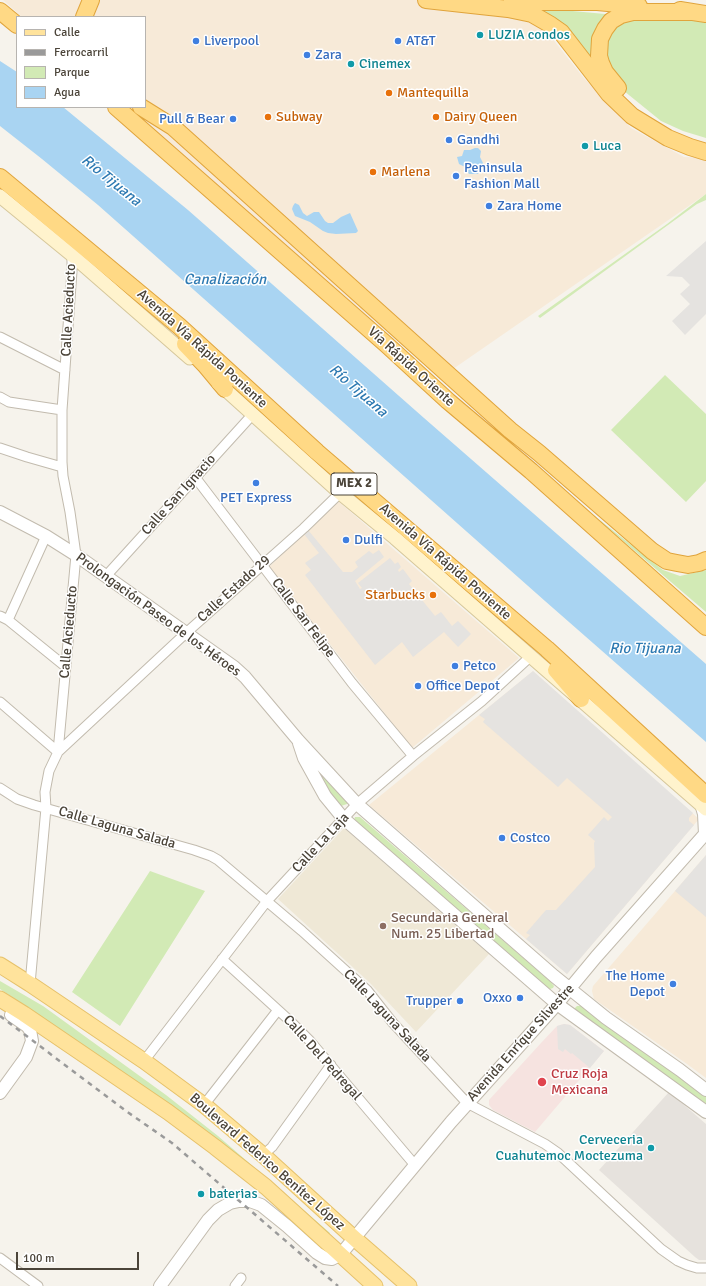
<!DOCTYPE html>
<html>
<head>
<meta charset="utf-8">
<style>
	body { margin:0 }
	#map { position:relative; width:706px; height:1286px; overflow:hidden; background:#f6f3ec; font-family:Signika,sans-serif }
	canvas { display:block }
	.legend { position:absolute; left:16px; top:16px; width:130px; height:92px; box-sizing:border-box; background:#fff; border:1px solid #b7b4b0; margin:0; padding:5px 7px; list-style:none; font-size:12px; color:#4b4439 }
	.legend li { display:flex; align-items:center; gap:8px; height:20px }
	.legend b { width:20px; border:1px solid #b7b4b0 }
	.scale { position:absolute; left:16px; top:1252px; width:123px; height:18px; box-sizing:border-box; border:2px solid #4b4439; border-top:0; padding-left:5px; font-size:12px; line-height:14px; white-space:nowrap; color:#4b4439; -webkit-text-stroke:3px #fff; paint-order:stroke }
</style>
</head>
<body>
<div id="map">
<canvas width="706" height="1286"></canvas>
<ul class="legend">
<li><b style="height:5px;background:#ffe39c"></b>Calle</li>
<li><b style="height:5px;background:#9a9a9a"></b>Ferrocarril</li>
<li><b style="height:11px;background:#d2eab5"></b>Parque</li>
<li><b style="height:11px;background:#a9d4f2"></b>Agua</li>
</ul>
<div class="scale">100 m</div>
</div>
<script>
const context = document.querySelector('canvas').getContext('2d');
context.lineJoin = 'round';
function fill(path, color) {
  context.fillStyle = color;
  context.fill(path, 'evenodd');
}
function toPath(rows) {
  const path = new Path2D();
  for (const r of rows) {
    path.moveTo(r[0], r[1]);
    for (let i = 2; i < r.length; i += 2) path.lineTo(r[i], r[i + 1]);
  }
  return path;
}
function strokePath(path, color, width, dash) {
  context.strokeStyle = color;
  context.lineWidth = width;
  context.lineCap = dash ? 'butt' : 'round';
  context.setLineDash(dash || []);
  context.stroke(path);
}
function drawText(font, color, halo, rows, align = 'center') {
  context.font = font + ' Signika,sans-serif';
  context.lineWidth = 3;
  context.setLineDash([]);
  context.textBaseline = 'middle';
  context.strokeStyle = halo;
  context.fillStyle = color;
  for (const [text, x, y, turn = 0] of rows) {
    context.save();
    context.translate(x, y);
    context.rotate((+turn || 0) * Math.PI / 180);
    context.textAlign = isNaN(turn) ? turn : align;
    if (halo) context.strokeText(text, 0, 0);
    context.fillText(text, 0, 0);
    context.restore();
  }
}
const commercial = toPath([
	[3,0,462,0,536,18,583,77,631,128,684,157,706,158,706,194,440,378,126,107,145,107,145,17,22,17],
	[338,501,519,658,412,748,269,567],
	[533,671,699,819,567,974,369,805],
	[706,855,706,1078,687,1064,594,999,592,991,593,986]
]);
const industrial = toPath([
	[669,1092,706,1124,706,1260,699,1260,695,1257,599,1170]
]);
const education = toPath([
	[344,828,489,954,416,1032,369,982,278,899]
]);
const medical = toPath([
	[564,1024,570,1025,604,1051,535,1132,493,1110,489,1105,489,1100,541,1043,557,1026]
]);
const green = toPath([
	[540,8,616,15,609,20,602,27,597,36,594,46,596,63,599,72,608,86,620,101,646,121,664,132,690,143,706,147,706,148,690,145,663,133,646,123,629,111,607,87,556,20],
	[638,15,706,22,706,138,683,131,661,121,624,91,607,70,605,38,623,19],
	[706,194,706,200,697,204,540,318,538,316,667,224],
	[665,375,706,414,706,481,686,502,611,430],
	[587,510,663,570,680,576,706,570,706,612],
	[308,759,348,801,347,804,338,807],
	[355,817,360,817,550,981,554,986,553,988,550,989,546,987,354,820],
	[150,871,205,891,120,1026,72,992],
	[0,981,43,1006,166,1095,218,1136,330,1233,328,1236,174,1113,38,1014,0,989],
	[577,1006,581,1006,620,1035,673,1071,706,1096,706,1105,671,1079,577,1013,574,1010,575,1008]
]);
const parking = toPath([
	[706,241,706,314,685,335,672,321,690,304,680,294,690,285,682,277,666,276],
	[308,530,343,572,352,572,358,567,355,562,369,551,373,554,379,550,384,557,355,581,360,589,362,588,358,583,390,558,395,564,398,562,401,567,398,570,399,572,403,569,412,581,409,584,435,616,441,612,452,626,458,621,471,634,458,647,444,632,413,657,402,642,375,665,305,575,311,570,305,563,319,553,304,534],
	[533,671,693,813,689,818,689,821,694,825,567,974,526,939,530,935,526,933,546,910,556,910,595,867,594,843,595,841,588,835,604,817,608,821,612,817,567,778,558,787,483,722,485,719,479,715],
	[706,855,706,917,675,891],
	[564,1024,570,1025,604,1051,590,1068,572,1053,571,1054,565,1049,563,1052,558,1049,557,1026]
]);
const water = toPath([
	[0,61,17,72,17,107,63,107,188,210,424,418,706,664,706,742,545,601,98,205,42,159,0,126],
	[475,148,478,148,481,151,480,157,484,165,481,167,478,174,469,174,465,167,459,164,457,157,462,156,464,150,470,150],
	[295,203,299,205,303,213,307,216,314,212,319,212,325,221,328,223,333,223,341,217,350,213,358,231,356,233,336,234,328,233,323,231,310,222,295,216,292,209,293,206]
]);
const minor = toPath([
	[0,337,65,370],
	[0,397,9,402,62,410],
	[0,448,27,457,62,467],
	[195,477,352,683,413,756],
	[106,576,253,414],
	[0,616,8,620,66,667],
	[8,620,46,536],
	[0,702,58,752,186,633,304,528,340,493],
	[0,788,17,799,34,805,194,850,211,856,218,860,302,931,367,990,393,1023,467,1103,545,1144,558,1153,661,1249,678,1261,687,1265,697,1268,706,1268],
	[222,959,289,1020,310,1041,414,1164],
	[30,984,46,808,45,792,49,771,58,752,76,555,70,512,63,476,62,462,62,410,72,271,72,255],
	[144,1061,267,901,357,804,413,756,482,701,530,657],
	[204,1105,278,1010],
	[263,1155,272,1147,331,1065],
	[0,1258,38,1286],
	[235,1286,241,1278]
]);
const tertiary = toPath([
	[0,512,46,536,76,555,234,667,245,677,298,740,357,804,554,976,606,1018,680,1070,706,1090],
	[299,743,304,758,325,796,343,818,557,1004,706,1112],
	[0,1093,26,1057,32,1041,30,1030,27,1026,11,1015],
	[160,1286,208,1220,218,1210,230,1203,239,1201,250,1201,261,1205,287,1226,317,1253,325,1258,332,1259,341,1254,451,1122,557,1004,596,957,705,834,704,814,701,804]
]);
const secondary = toPath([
	[0,196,72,255,190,358],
	[218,383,340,493,395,538,706,809]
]);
const primary = toPath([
	[0,965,30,984,144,1061,204,1105,263,1155,354,1238,409,1286],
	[0,999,24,1014,168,1112,215,1147,266,1187,375,1286]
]);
const trunk = toPath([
	[426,0,508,9,532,14,551,25,561,32,609,94,632,116,668,138,690,147,706,152],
	[587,1,639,6],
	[512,2,596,2],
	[680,10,706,14],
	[0,11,17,25],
	[84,17,91,0],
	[618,88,605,72,601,63,599,56,600,39,605,29,611,21,621,15,633,12,691,12],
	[116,107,387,345,448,401,531,471,706,627],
	[141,107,173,127,510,430,539,453,652,551,667,561,677,563,688,565,699,563,706,560],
	[0,177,179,326,317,452,547,649,706,795],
	[185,344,205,365,225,389],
	[556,670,581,699]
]);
const rail = toPath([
	[0,1016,126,1111,172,1143,338,1286]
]);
const markers = [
	[480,35,4,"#0f9aa8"],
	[196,41,4,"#3f7fe0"],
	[398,41,4,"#3f7fe0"],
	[307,55,4,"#3f7fe0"],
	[351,64,4,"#0f9aa8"],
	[389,93,4,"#e8710a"],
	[268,117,4,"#e8710a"],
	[436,117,4,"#e8710a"],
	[233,119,4,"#3f7fe0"],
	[449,140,4,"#3f7fe0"],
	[585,146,4,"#0f9aa8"],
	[373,172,4,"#e8710a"],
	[456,176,4,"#3f7fe0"],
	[489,206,4,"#3f7fe0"],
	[256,483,4,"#3f7fe0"],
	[346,540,4,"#3f7fe0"],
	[433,595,4,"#e8710a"],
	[455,666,4,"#3f7fe0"],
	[418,686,4,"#3f7fe0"],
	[502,838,4,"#3f7fe0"],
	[383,926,4,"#8d6e63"],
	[673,984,4,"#3f7fe0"],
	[520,998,4,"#3f7fe0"],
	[460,1001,4,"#3f7fe0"],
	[542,1082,5,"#e0444e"],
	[651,1148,4,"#0f9aa8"],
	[201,1194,4,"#0f9aa8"]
];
const shields = [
	[354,484,46]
];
const shieldNames = [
	["MEX 2",354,484]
];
const cultureNames = [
	["LUZIA condos",488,35],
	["Cinemex",359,64],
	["Luca",593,146],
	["Cerveceria",643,1140,"right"],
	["Cuahutemoc Moctezuma",643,1156,"right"],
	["baterias",209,1194]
];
const shopNames = [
	["Liverpool",204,41],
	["AT&T",406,41],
	["Zara",315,55],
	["Pull & Bear",225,119,"right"],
	["Gandhi",457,140],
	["Peninsula",464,168],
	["Fashion Mall",464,184],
	["Zara Home",497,206],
	["PET Express",256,498,"center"],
	["Dulfi",354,540],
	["Petco",463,666],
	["Office Depot",426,686],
	["Costco",510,838],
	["The Home",665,976,"right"],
	["Depot",665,992,"right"],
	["Oxxo",512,998,"right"],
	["Trupper",452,1001,"right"]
];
const foodNames = [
	["Mantequilla",397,93],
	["Subway",276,117],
	["Dairy Queen",444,117],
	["Marlena",381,172],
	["Starbucks",425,595,"right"]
];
const streetNames = [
	["Calle Acieducto",69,310,-87],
	["Avenida Vía Rápida Poniente",202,349,42],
	["Vía Rápida Oriente",411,367,42],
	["Calle San Ignacio",179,495,-48],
	["Avenida Vía Rápida Poniente",445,562,41],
	["Calle Estado 29",234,589,-42],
	["Prolongación Paseo de los Héroes",158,615,36],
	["Calle San Felipe",303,618,53],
	["Calle Acieducto",69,632,-85],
	["Calle Laguna Salada",117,828,16],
	["Calle La Laja",321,843,-47],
	["Calle Laguna Salada",387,1016,47],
	["Avenida Enríque Silvestre",521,1043,-48],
	["Calle Del Pedregal",322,1058,48],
	["Boulevard Federico Benítez López",267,1162,41]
];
const educationNames = [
	["Secundaria General",391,918],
	["Num. 25 Libertad",391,934]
];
const healthNames = [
	["Cruz Roja",551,1074],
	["Mexicana",551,1090]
];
const waterNames = [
	["Río Tijuana",111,181,39],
	["Canalización",225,280],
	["Río Tijuana",358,391,41],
	["Rio Tijuana",645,649]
];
fill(commercial, '#f7ead8');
fill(industrial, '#e6e2dd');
fill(education, '#efe8d6');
fill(medical, '#f6e3e0');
fill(green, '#d2eab5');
fill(parking, '#e5e3e0');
fill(water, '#a9d4f2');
strokePath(minor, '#c2bbae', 11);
strokePath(tertiary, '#c2bbae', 14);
strokePath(secondary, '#d6c79b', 15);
strokePath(primary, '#e6c16a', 17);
strokePath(trunk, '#e0a43c', 18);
strokePath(minor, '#fff', 9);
strokePath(tertiary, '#fff', 12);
strokePath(secondary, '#fff3cd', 13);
strokePath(primary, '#ffe39c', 15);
strokePath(trunk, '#ffd985', 16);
strokePath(rail, '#9a9a9a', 2.5, [5, 5]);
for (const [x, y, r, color] of markers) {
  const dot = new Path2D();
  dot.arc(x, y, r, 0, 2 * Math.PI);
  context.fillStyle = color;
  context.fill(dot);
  strokePath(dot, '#fff', 1.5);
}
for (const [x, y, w] of shields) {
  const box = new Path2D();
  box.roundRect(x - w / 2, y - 11, w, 22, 3);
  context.fillStyle = '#fff';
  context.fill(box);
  strokePath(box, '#4b4439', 1);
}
drawText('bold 13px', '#4b4439', null, shieldNames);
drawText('14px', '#0d838f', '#fff', cultureNames, 'left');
drawText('14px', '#366cbe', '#fff', shopNames, 'left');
drawText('14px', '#c56008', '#fff', foodNames, 'left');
drawText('14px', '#4b4439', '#fff', streetNames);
drawText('14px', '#785e54', '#fff', educationNames, 'left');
drawText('14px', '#be3a42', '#fff', healthNames, 'left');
drawText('italic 15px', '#2e7ab2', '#fff', waterNames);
</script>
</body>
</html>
